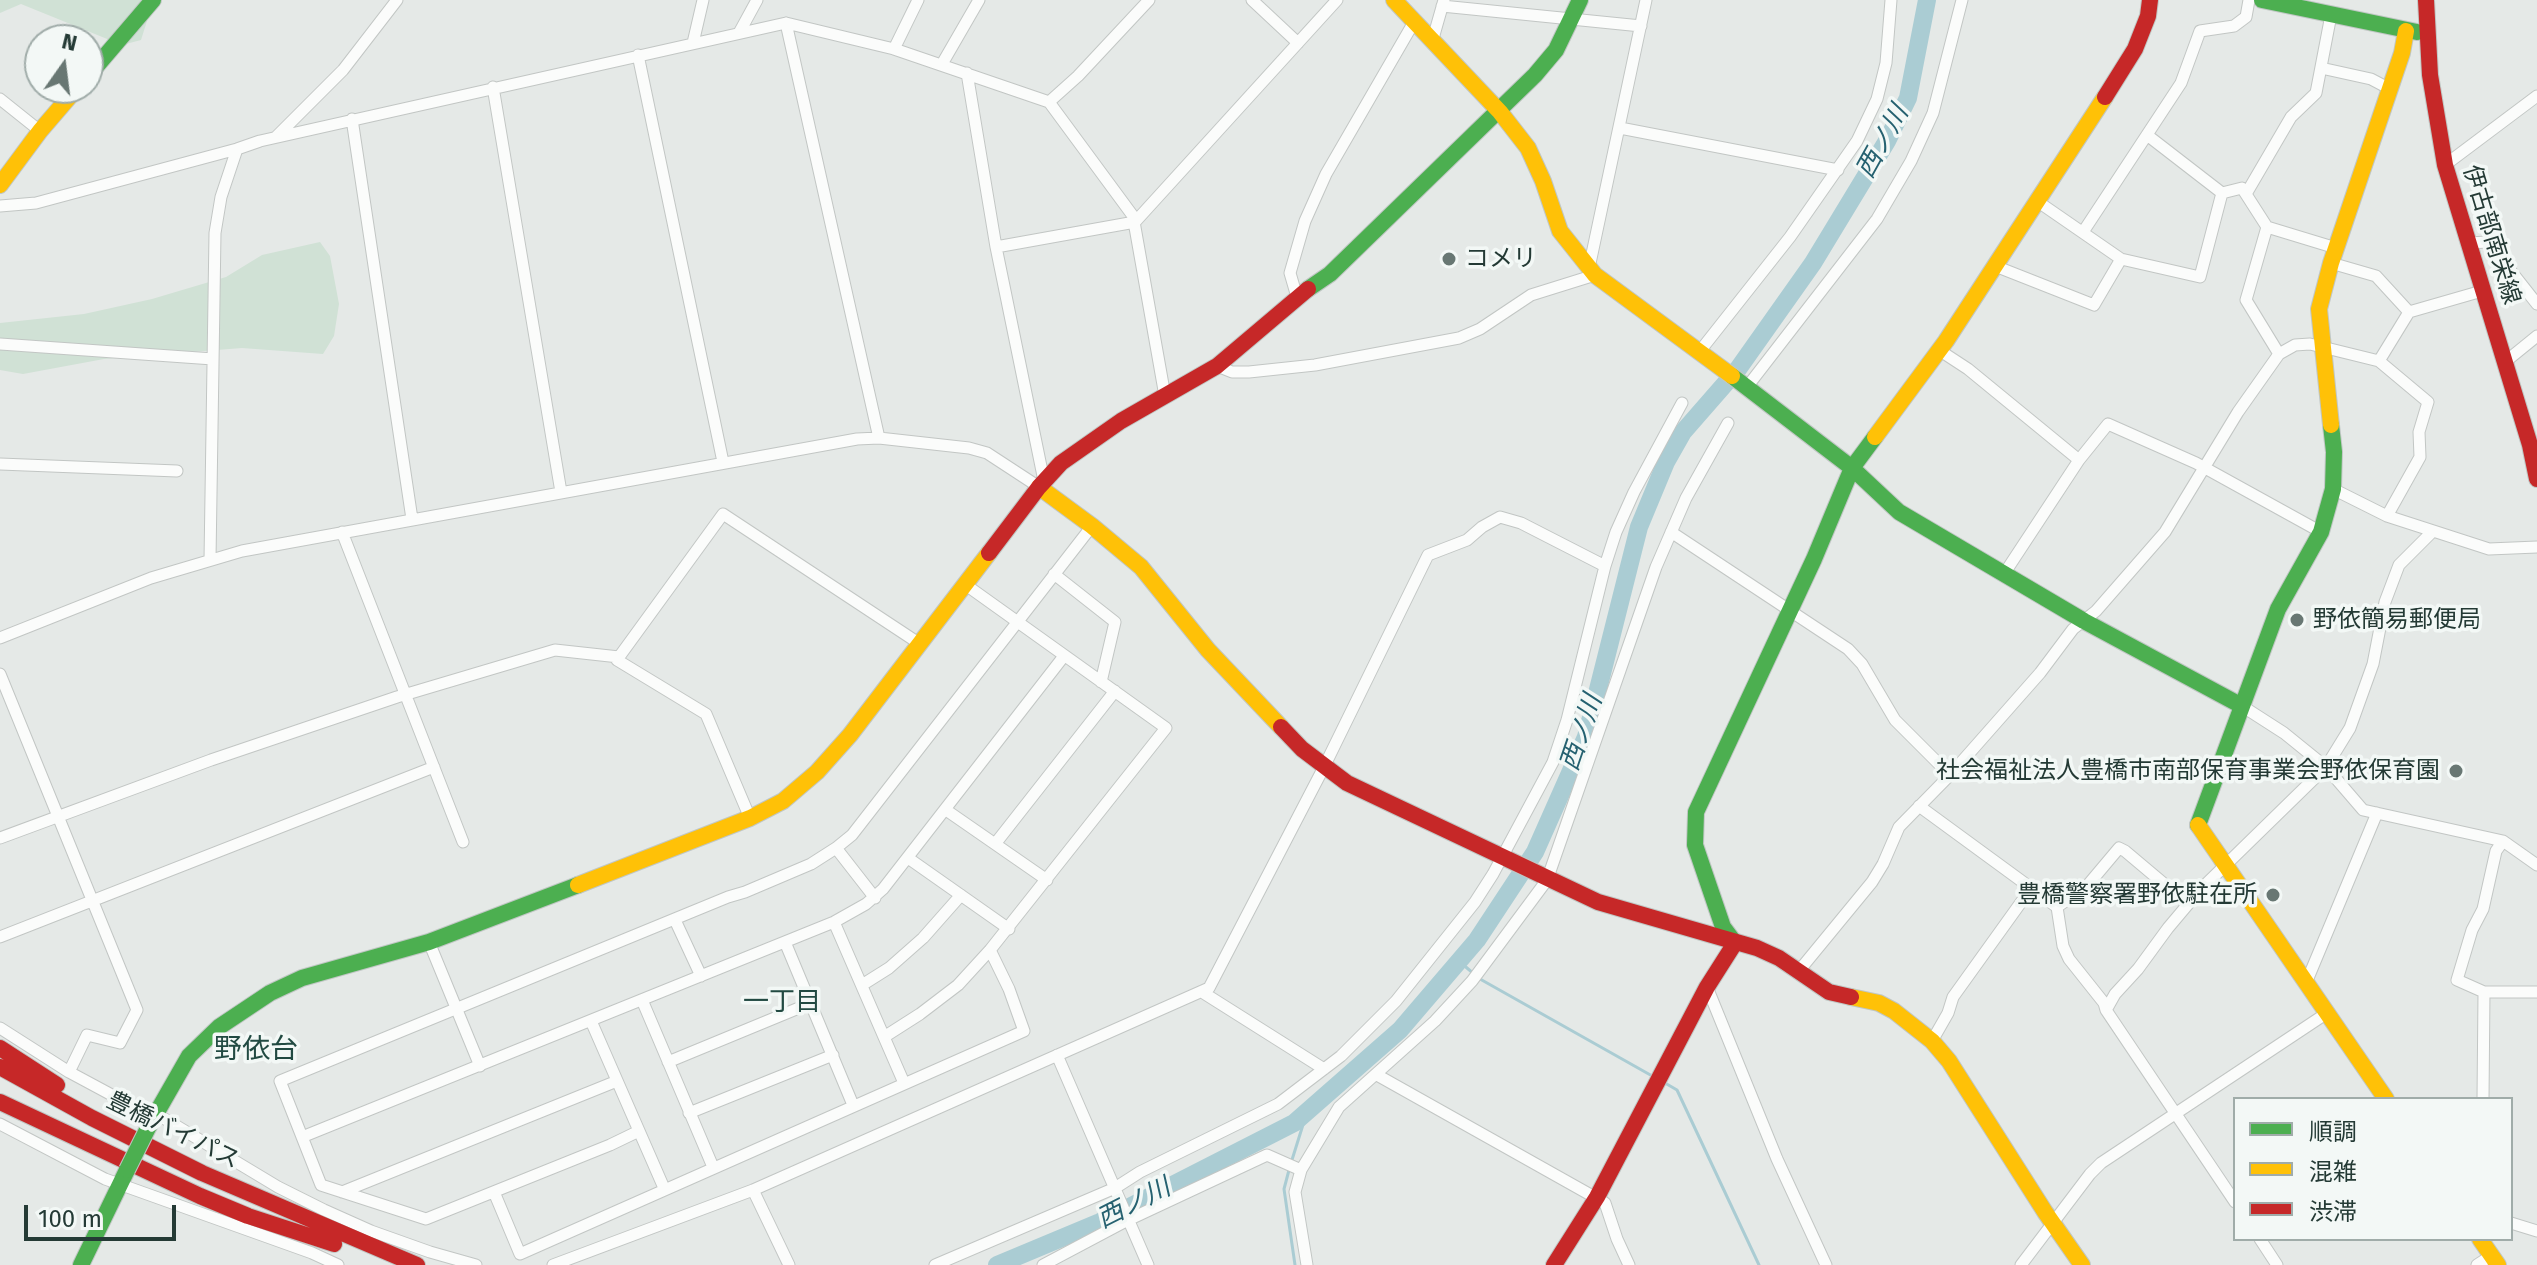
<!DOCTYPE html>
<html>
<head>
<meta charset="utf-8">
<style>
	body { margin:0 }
	#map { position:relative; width:2537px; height:1265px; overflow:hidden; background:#e5e9e7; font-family:"Fira Sans","Noto Sans JP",sans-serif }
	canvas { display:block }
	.legend { position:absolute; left:2233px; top:1097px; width:280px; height:144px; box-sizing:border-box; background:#f3f8f6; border:2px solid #a0aca9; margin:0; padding:10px 14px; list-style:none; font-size:24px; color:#243a35 }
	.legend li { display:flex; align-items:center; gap:16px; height:40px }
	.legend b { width:40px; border:2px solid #a0aca9 }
	.north { position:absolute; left:24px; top:24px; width:80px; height:80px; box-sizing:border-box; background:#f3f8f6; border:2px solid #a0aca9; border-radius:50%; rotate:14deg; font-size:22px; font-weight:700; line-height:32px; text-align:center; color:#243a35 }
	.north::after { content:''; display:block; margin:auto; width:28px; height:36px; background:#687773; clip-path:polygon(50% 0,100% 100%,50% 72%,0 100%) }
	.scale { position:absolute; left:24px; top:1205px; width:152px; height:36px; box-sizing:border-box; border:4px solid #243a35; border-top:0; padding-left:10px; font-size:24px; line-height:28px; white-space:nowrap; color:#243a35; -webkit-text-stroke:6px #f3f8f6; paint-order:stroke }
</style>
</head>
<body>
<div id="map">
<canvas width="2537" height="1265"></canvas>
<ul class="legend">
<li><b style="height:10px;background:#4caf50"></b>順調</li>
<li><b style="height:10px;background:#ffc107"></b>混雑</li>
<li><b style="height:10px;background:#c62828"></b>渋滞</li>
</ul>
<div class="north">N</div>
<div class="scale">100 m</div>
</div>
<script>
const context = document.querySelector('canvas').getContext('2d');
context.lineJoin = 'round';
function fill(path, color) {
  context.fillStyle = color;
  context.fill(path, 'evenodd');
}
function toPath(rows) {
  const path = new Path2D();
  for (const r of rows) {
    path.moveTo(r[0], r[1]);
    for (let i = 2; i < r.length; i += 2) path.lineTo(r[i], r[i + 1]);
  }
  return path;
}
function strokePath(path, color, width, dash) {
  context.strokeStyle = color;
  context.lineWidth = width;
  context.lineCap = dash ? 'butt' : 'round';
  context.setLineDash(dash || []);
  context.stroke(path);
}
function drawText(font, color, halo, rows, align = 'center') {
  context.font = font + ' "Fira Sans","Noto Sans JP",sans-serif';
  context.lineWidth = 7;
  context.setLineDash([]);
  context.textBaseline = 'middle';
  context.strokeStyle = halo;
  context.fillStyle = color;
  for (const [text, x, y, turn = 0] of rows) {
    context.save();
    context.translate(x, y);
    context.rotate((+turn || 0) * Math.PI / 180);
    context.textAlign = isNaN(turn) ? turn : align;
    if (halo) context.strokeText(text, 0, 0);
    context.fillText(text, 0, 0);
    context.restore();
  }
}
const green = toPath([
	[0,0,152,0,152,5,141,40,122,45,21,4,0,13],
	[320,242,330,256,339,304,334,336,323,354,242,348,104,359,23,374,0,370,0,323,84,314,152,299,226,277,262,255]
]);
const stream = toPath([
	[1460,962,1474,974],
	[1480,979,1654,1077],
	[1665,1083,1677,1090,1759,1265],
	[1291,1163,1307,1112],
	[1289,1170,1284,1189,1295,1265]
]);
const river = toPath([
	[997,1265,1100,1222,1294,1123,1400,1030,1477,940,1535,852,1586,737,1639,527,1666,462,1683,432,1738,369,1813,263,1887,141,1908,98,1927,0]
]);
const street = toPath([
	[1252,0,1298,43],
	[1442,6,1641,26],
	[786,23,879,438],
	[739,33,757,0],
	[1432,42,1444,0],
	[693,43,703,0],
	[894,49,918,0],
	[638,55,723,462],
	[942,64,979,0],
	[2321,68,2371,79,2390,89],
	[967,73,996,247,1044,481],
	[493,87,561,492],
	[0,99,40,131],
	[1049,102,1078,76,1149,0],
	[352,119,412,519],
	[1620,128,1838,170],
	[2147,135,2222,193],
	[276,137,343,70,397,0],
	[2445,165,2537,96],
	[2246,194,2291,117,2316,93,2331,15],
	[2037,201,2121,259,2200,277,2222,193,2242,188,2267,227],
	[0,206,36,203,237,149,260,141,786,23,894,49,1049,102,1133,216,1165,396],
	[2083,232,2181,83,2200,31,2234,26,2246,17,2249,0],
	[2468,243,2488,242,2537,304],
	[996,247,1135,222,1337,0],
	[2331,263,2376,276,2409,312],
	[1995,266,2094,305,2121,259],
	[1589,268,1646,0],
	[1297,297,1290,273,1305,221,1326,174,1414,22],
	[0,344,213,359],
	[1939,350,1968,369,2079,460],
	[1700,351,1790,237,1857,141,1877,99,1886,63,1891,0],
	[2279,354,2246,300,2267,227,2336,248],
	[2379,361,2428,402,2419,432,2420,457,2387,516],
	[2505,362,2537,336],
	[1217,366,1232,372,1249,372,1315,365,1459,338,1480,329,1531,295,1595,275],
	[1747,387,1877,219,1911,161,1933,113,1962,0],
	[0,464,177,471],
	[2333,489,2387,516,2489,549,2537,547],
	[342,532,463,842],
	[1671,532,1848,649,1862,664,1895,720,1950,775],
	[210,560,215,233,221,197,237,149],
	[1054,574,1115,622,1101,682],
	[2004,574,2079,460,2108,424,2196,463,2321,532],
	[0,638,151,578,242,551,857,439,879,438,969,448,987,453,1039,487],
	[619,657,723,514,920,644],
	[0,674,137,1010,120,1043,87,1035,69,1072],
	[2242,706,2284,733,2326,767,2363,810,2503,841,2537,865],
	[1919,806,2057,907,2063,946,2069,959,2104,1003,2106,1010,2235,1202],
	[946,810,1047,880],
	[0,838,211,760,397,697,555,650,619,657,617,660,706,714,750,818],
	[2503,841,2496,851,2483,909,2472,930,2457,980,2484,992,2537,992],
	[995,844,1115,691],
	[836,848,875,898],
	[908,858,1009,929],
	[2057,907,2087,886,2119,848,2125,851,2188,904],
	[675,920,701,976],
	[834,922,904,1083],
	[0,937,434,767],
	[429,942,480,1066],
	[785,942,853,1105],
	[1798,972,1872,882,1883,864,1899,827,1950,775,2040,673,2073,629,2096,611,2165,532,2238,412,2279,354,2295,345,2310,344,2379,361,2409,312,2482,291],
	[2306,983,2377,813],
	[862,985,889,968,923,938,961,895],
	[1707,987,1777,1159,1826,1265],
	[1202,992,1324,1069],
	[642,1000,713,1167],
	[2106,1010,2115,994,2138,969,2168,928,2200,890,2326,767,2350,728,2373,664,2385,602,2399,565,2432,532],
	[591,1021,664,1188],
	[0,1028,69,1072,136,1108,155,1113,278,1187,324,1210,371,1231,430,1252,476,1265],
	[884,1037,920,1014,958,985,990,950,1166,728,966,585],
	[1932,1041,1948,1013,1953,997,2032,887],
	[1057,1055,1148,1265],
	[668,1062,811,1003],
	[1377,1075,1605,1203,1617,1239,1629,1265],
	[2483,1099,2484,992],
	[689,1113,833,1055],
	[0,1124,105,1179,312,1253,338,1265],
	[639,1131,610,1145,426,1219,321,1185,280,1081,728,897,745,892,811,864,836,848,852,835,1092,526],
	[302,1137,834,922,866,904,883,889,1064,656],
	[753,1190,789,1265],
	[342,1192,617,1081],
	[494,1192,520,1254,1024,1031,1009,989,990,950],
	[2511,1223,2537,1231],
	[2260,1239,2277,1265],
	[553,1265,753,1190,1209,988,1324,767,1428,555,1467,540,1482,527,1500,517,1521,523,1605,566],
	[935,1265,1115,1188,1140,1172,1278,1104,1341,1056,1396,1001,1475,902,1493,874,1553,762,1567,720,1605,566,1616,532,1634,492,1682,403],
	[1043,1265,1128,1220,1267,1155,1301,1170],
	[1307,1265,1295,1192,1301,1170,1339,1107,1435,1021,1472,981,1547,880,1656,567,1686,498,1728,423],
	[2021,1265,2090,1174,2101,1163,2327,1013],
	[2477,1265,2491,1256]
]);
const fast = toPath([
	[2262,0,2417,32],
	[88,76,153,0],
	[1308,289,1330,274,1535,75,1556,50,1580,0],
	[1732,376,1852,468,1899,512,2084,621,2242,706],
	[2198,825,2278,609,2321,532,2333,489,2334,452,2331,425],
	[1735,943,1723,927,1695,845,1696,812,1814,559,1852,468,1875,437],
	[149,1126,189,1056,219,1027,270,993,302,978,429,942,578,885],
	[81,1265,127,1170]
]);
const slow = toPath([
	[1394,0,1500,112,1528,148,1543,181,1560,231,1595,275,1732,376],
	[0,185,40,131,77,88],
	[2331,425,2319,309,2331,263,2402,53,2406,31],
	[1875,437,1946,341,2105,97],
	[1039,487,1092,526,1141,567,1208,650,1281,727],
	[2198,825,2386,1099],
	[578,885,750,818,783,801,817,772,850,735,989,553],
	[1851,997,1879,1003,1894,1011,1932,1041,1949,1061,2045,1212,2082,1265],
	[2480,1239,2498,1265]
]);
const jam = toPath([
	[2426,0,2430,75,2445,165,2530,445,2537,479],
	[2105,97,2135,49,2148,16,2150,0],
	[989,553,1039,487,1061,463,1121,421,1217,366,1308,289],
	[1281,727,1302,749,1347,783,1598,902,1757,948,1779,958,1829,992,1851,997],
	[0,1048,57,1085],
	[0,1067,92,1118,202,1173,417,1265],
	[0,1102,200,1196,248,1216,334,1244],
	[1554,1265,1597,1197,1707,987,1735,943]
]);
const fastBridge = toPath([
	[127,1170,149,1126]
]);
const markers = [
	[1449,259,8,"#687773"],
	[2297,620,8,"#687773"],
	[2456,771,8,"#687773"],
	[2273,895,8,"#687773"]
];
const streetNames = [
	["伊古部南栄線",2491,235,73],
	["豊橋バイパス",173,1131,26]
];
const poiNames = [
	["コメリ",1465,259],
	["野依簡易郵便局",2313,620],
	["社会福祉法人豊橋市南部保育事業会野依保育園",2440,771,"right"],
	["豊橋警察署野依駐在所",2257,895,"right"]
];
const waterNames = [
	["西ノ川",1883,142,-61],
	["西ノ川",1582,733,-71],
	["西ノ川",1134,1204,-27]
];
const neighbourhoodNames = [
	["一丁目",782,1003]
];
const quarterNames = [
	["野依台",256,1050]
];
fill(green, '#d0e1d5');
strokePath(stream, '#aaccd3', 3);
strokePath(river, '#aaccd3', 18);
strokePath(street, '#c2c6c4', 13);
strokePath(fast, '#c0c7c4', 18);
strokePath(slow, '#c0c7c4', 18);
strokePath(jam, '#c0c7c4', 18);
strokePath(street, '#fbfcfb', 11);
strokePath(fast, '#4caf50', 16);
strokePath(slow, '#ffc107', 16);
strokePath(jam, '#c62828', 16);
strokePath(fastBridge, '#c0c7c4', 18, []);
strokePath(fastBridge, '#4caf50', 16);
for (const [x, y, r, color] of markers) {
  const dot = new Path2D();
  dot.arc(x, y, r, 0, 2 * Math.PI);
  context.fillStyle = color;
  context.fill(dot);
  strokePath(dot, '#f3f8f6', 3);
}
drawText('24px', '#243a35', '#f3f8f6', streetNames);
drawText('24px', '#243a35', '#f3f8f6', poiNames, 'left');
drawText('italic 26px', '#256170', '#f3f8f6', waterNames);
drawText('26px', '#224a42', '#f3f8f6', neighbourhoodNames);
drawText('28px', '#224a42', '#f3f8f6', quarterNames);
</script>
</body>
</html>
